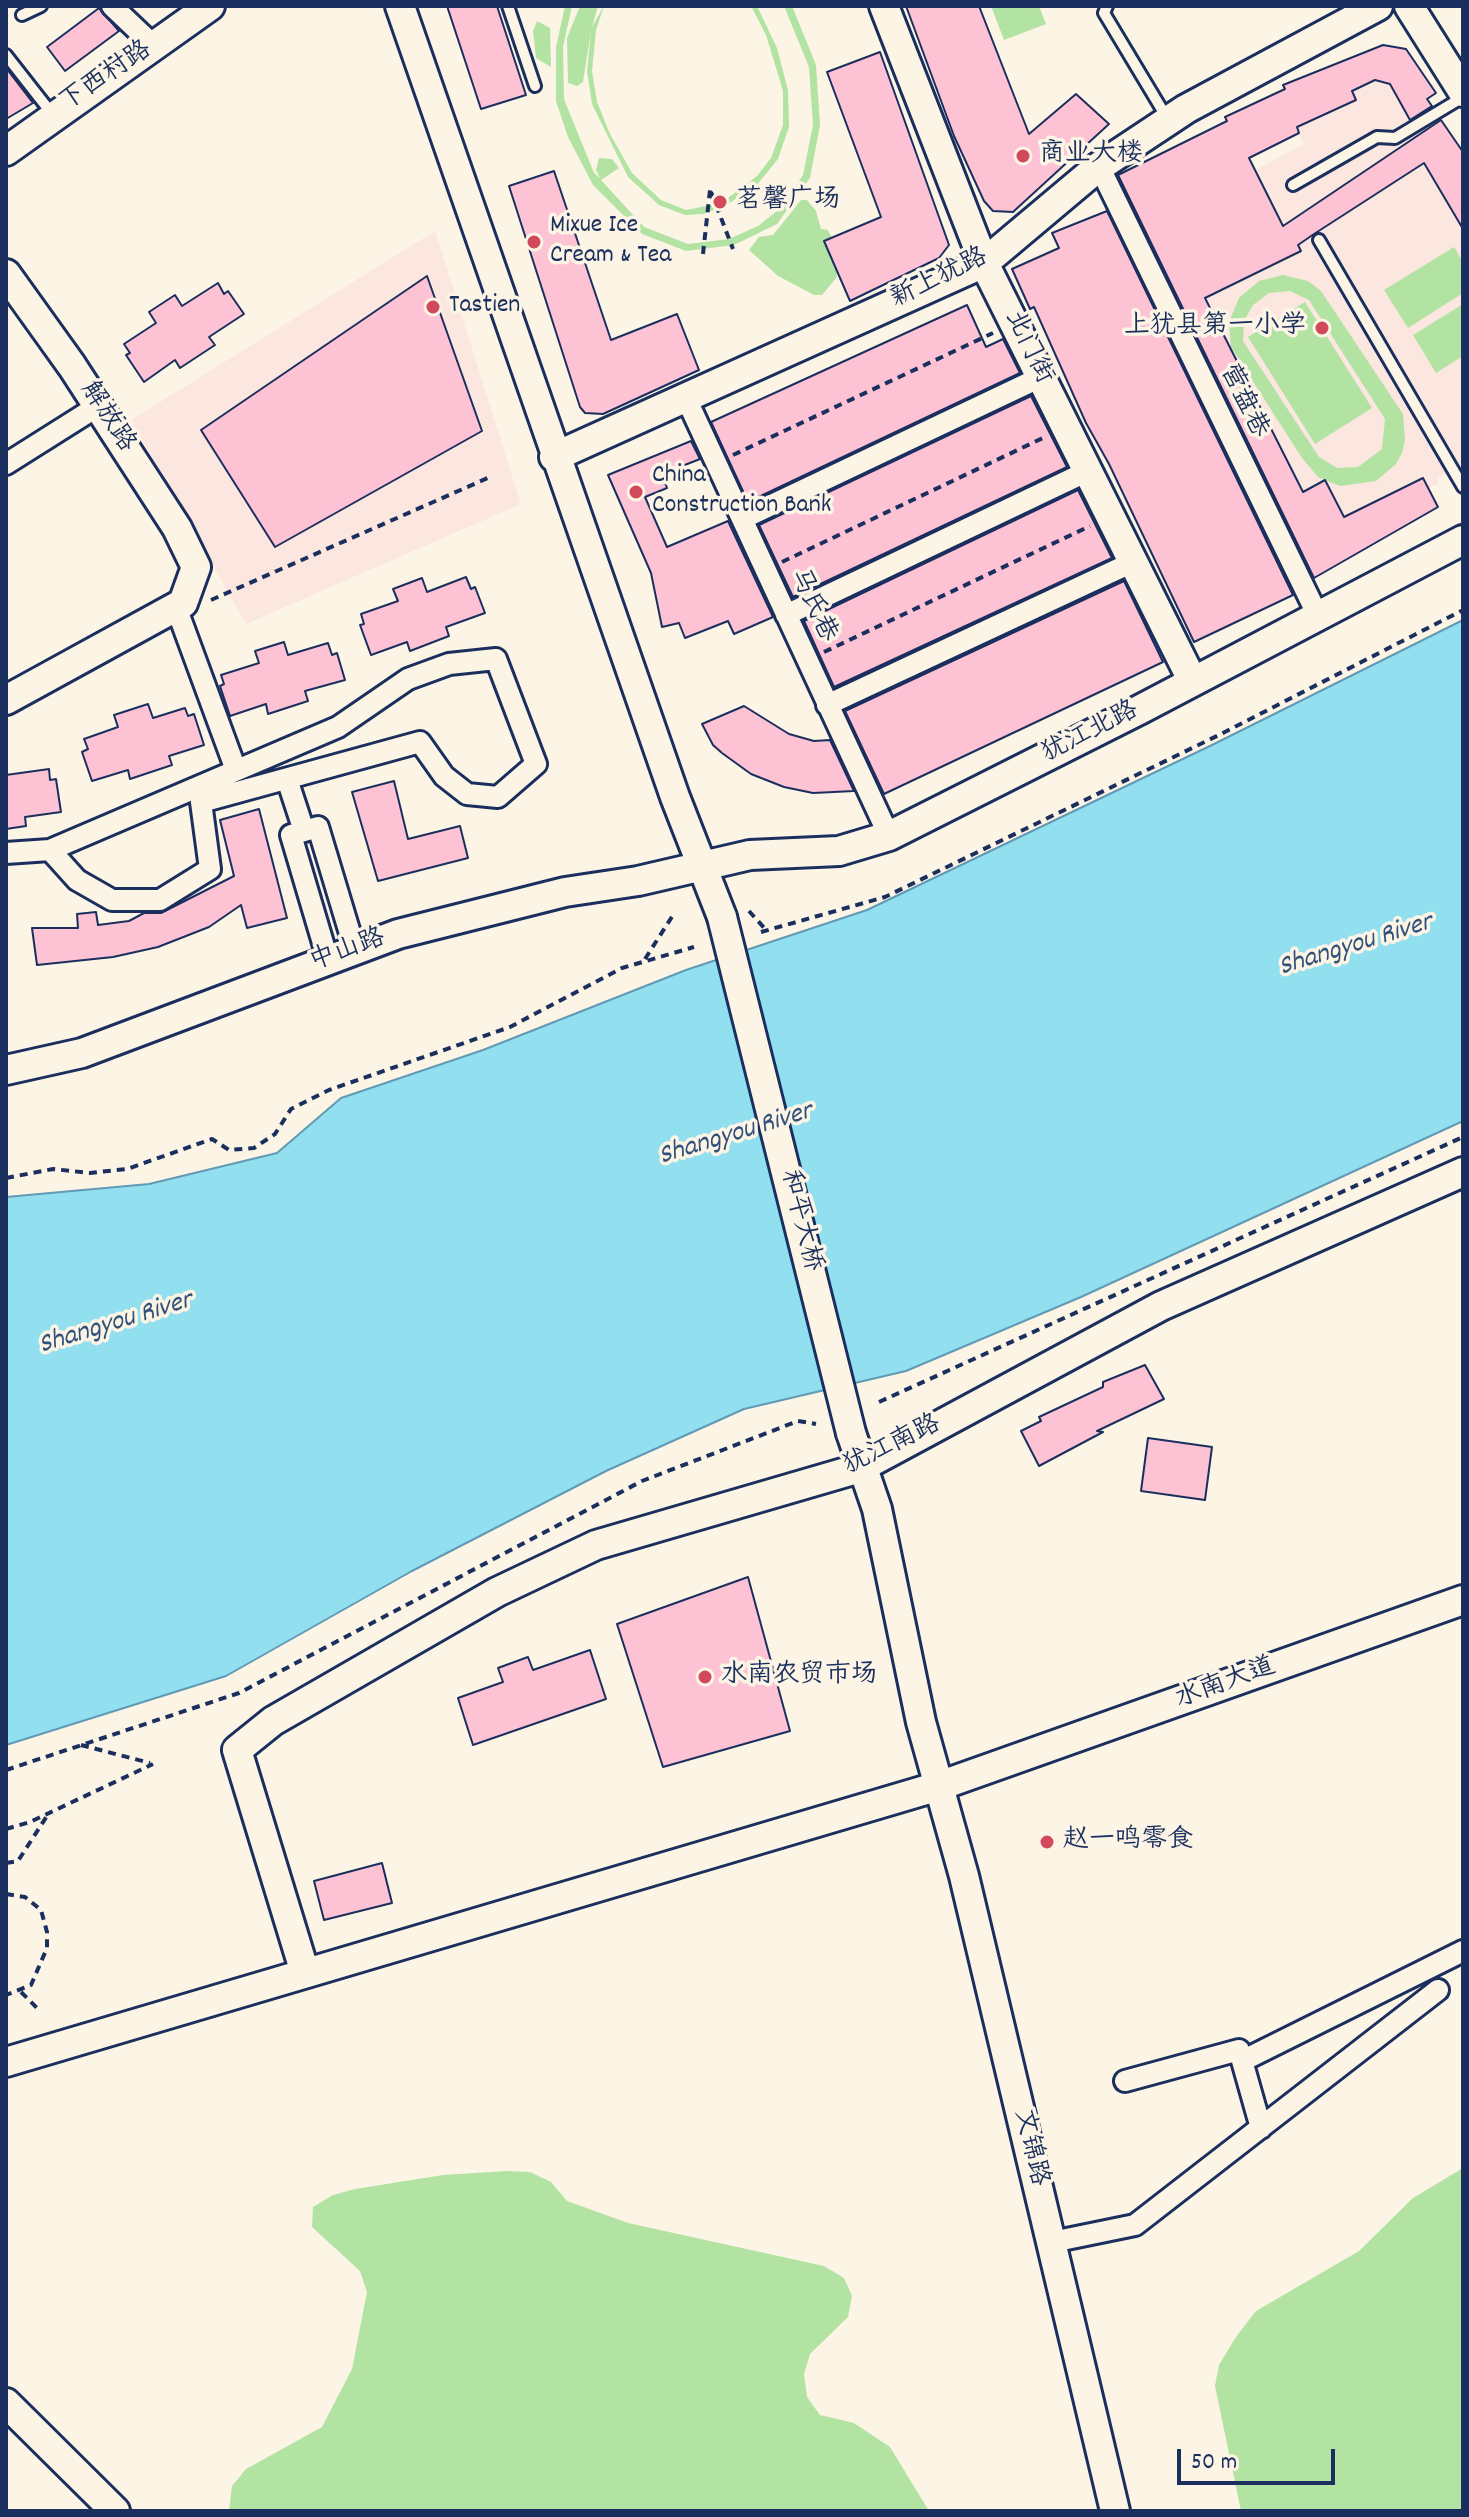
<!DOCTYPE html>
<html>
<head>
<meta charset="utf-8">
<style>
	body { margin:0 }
	#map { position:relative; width:1469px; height:2517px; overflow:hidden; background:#fcf5e5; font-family:Dekko,sans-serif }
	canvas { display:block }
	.frame { position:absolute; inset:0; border:8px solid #1b2f5e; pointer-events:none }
	.scale { position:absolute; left:1177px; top:2449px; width:158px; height:36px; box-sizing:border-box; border:4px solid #1b2f5e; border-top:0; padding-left:10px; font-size:24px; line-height:28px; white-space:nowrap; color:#1b2f5e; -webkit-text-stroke:6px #fcf5e5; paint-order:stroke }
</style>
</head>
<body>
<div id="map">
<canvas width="1469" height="2517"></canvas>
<div class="frame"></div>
<div class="scale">50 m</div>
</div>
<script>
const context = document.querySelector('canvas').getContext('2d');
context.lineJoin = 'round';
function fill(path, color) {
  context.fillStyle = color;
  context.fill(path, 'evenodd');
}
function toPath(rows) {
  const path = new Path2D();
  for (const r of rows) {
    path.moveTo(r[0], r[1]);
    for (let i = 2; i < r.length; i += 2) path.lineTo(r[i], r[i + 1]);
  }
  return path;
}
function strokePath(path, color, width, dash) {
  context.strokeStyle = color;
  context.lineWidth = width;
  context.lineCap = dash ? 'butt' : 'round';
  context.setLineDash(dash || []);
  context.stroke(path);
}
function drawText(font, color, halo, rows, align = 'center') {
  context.font = font + ' Dekko,"LXGW WenKai TC",sans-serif';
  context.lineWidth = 7;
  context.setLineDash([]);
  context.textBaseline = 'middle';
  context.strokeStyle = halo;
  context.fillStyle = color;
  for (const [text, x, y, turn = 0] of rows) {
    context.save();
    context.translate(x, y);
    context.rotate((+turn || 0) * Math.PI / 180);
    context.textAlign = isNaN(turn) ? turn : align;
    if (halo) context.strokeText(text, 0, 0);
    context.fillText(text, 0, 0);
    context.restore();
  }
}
const built = toPath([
	[1375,80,1390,84,1406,112,1427,99,1463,152,1463,212,1456,216,1463,229,1463,466,1437,478,1439,483,1428,488,1423,478,1288,547,1139,238,1259,179,1255,170,1304,144,1297,127,1356,100,1352,91],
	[435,231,521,504,246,624,131,420]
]);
const green = toPath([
	[565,6,572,6,563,47,564,99,594,173,600,178,596,170,599,158,612,159,619,168,601,180,644,227,688,244,729,239,758,226,782,207,803,175,813,125,809,67,784,6,792,6,816,65,820,125,810,178,777,224,734,245,686,251,642,234,593,185,568,137,556,101,556,47],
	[580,6,598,6,592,27,604,6,596,30,592,71,597,102,610,134,632,173,661,200,686,210,721,203,757,176,771,158,783,125,783,91,766,35,751,6,757,6,777,48,788,90,789,127,778,159,756,186,728,204,704,214,685,215,659,205,628,177,592,104,587,71,591,31,583,82,577,86,568,83,567,38],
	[991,6,1039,6,1046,24,1004,40],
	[537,21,550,28,551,67,536,58,533,31],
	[801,200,807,200,816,211,821,229,828,230,834,242,837,277,822,295,814,295,778,276,749,250,759,237,773,235],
	[1454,247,1463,262,1463,293,1408,328,1384,290],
	[1283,275,1308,281,1321,291,1403,414,1405,440,1402,453,1396,464,1376,481,1340,486,1318,477,1302,458,1231,347,1229,322,1239,298,1259,281],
	[1290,291,1309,300,1385,419,1382,449,1358,467,1337,468,1319,457,1243,341,1244,321,1253,305,1269,293],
	[1305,302,1372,408,1315,444,1248,337],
	[1463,304,1463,356,1436,373,1413,335],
	[1463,2168,1463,2511,1241,2511,1215,2386,1219,2365,1236,2337,1256,2311,1359,2251,1413,2198],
	[507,2171,530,2172,551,2182,567,2201,628,2223,824,2266,844,2278,852,2296,848,2317,810,2354,804,2374,807,2397,820,2415,854,2423,890,2447,929,2511,229,2511,232,2486,246,2469,322,2427,352,2369,367,2292,360,2271,312,2227,313,2207,333,2195,355,2189,443,2175]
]);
const water = toPath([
	[1463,620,1463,1121,1081,1297,906,1371,744,1409,606,1471,412,1571,226,1676,6,1745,6,1197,149,1184,277,1153,341,1098,483,1050,686,970,867,910,1212,745,1463,620]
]);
const building = toPath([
	[447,6,497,6,526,95,481,109,447,6],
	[906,6,979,6,1029,134,1076,94,1109,124,1013,212,993,211,984,201,954,136,906,6],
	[99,8,119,31,65,71,47,47,99,8],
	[1383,45,1406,49,1436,93,1427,99,1432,106,1410,120,1390,84,1375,80,1352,91,1356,100,1297,127,1299,133,1249,158,1283,226,1441,120,1463,152,1463,229,1424,163,1314,234,1298,245,1301,251,1205,298,1303,492,1325,480,1344,517,1423,478,1438,507,1314,578,1118,175,1227,121,1225,117,1285,89,1283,85,1383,45],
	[880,52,949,245,939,258,850,301,824,241,881,217,827,72,880,52],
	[6,68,33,103,6,119,6,68],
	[554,171,611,340,677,314,699,370,603,414,585,413,580,407,509,186,554,171],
	[1107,211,1293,595,1194,642,1109,464,1086,423,1034,307,1030,309,1012,269,1059,248,1052,233,1107,211],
	[427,276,482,431,275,547,201,430,427,276],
	[218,283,224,294,228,291,244,314,209,337,215,345,180,368,175,360,144,382,126,355,130,353,124,344,156,323,149,312,175,295,182,306,218,283],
	[967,305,986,347,1003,339,1020,373,748,502,711,422,967,305],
	[1031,396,1067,467,793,597,759,525,1031,396],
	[691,441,700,459,662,474,667,488,645,497,667,547,728,521,773,617,734,634,728,621,685,638,679,623,662,627,651,573,608,475,691,441],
	[1078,490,1112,558,834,687,804,621,1078,490],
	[466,577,471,589,475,587,485,613,446,627,449,636,410,651,407,642,371,655,360,625,364,624,361,614,398,601,393,589,422,578,427,592,466,577],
	[1124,581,1163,662,884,794,845,711,1124,581],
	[284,642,288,655,328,643,332,655,337,653,345,680,305,691,308,701,268,714,266,704,230,716,220,686,224,684,221,675,259,663,255,651,284,642],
	[148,704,153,718,185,708,188,716,194,714,204,745,169,756,172,765,130,779,128,770,92,781,82,752,88,749,84,739,118,727,114,715,148,704],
	[744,706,789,734,814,741,830,740,854,791,813,793,784,787,751,774,722,753,713,745,702,724,744,706],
	[49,769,50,780,56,779,61,812,25,817,26,826,6,829,6,775,49,769],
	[394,781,408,839,460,826,468,858,378,881,352,792,394,781],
	[259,809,287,918,247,928,241,905,209,927,158,947,113,957,37,965,32,928,78,928,77,914,96,912,98,925,129,921,144,913,161,913,234,876,220,820,259,809],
	[1145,1365,1164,1399,1097,1431,1103,1432,1039,1466,1021,1431,1041,1421,1039,1417,1103,1387,1103,1382,1145,1365],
	[1148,1438,1212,1447,1205,1500,1141,1491,1148,1438],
	[748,1577,790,1731,663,1767,617,1624,748,1577],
	[590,1650,606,1699,473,1745,458,1698,503,1682,498,1668,528,1657,533,1670,590,1650],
	[382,1863,392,1903,324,1920,314,1881,382,1863]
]);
const path = toPath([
	[711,192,733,249],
	[703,254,710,190],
	[733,455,993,333],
	[782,562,1045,437],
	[211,600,490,477],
	[824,652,1090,526],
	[749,911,766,930],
	[761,932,885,897,1219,735,1463,610],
	[645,959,675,912],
	[6,1178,53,1169,90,1173,127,1169,212,1139,229,1150,254,1148,275,1134,291,1109,329,1090,510,1027,622,968,694,947],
	[879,1402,1463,1137],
	[81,1745,150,1763],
	[6,1770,239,1693,642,1481,798,1421,816,1424],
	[6,1829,30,1822,153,1764],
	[6,1863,18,1861,47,1816],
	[6,1894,25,1897,41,1910,47,1932,47,1948,31,1985,6,1995],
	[21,1992,40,2011]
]);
const lane = toPath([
	[508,6,535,86],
	[1107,6,1104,13,1167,118],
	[22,15,41,6],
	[6,55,53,115],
	[1293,185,1377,137,1395,138,1463,97],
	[1319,240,1463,487]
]);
const street = toPath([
	[112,6,154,46],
	[1099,166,1318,616],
	[686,398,889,836],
	[6,464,98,406],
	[742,519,1041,377],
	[176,607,236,770],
	[786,615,1088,471],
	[827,705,1133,562],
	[287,779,304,831],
	[6,853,50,850,338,727,408,679,449,664,496,659,536,764,498,797,467,794,444,776,420,742,201,802,210,869,160,900,112,900,77,880,50,850],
	[328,960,291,835,318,827,355,950],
	[1242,2061,1463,1951],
	[1125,2081,1239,2050,1261,2128],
	[1052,2242,1135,2225,1438,1990]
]);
const secondary = toPath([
	[400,6,675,797,722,917],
	[884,6,984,263,1192,680],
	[1409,6,1463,92],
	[6,151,210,6],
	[6,274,72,366,177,528,196,567,183,603,6,700],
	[554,457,984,263,1097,168,1186,109,1378,6],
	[6,1070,82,1053,398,934,565,892,638,881,750,855,839,851,889,836,1141,709,1463,540],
	[851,1433,877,1509,921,1722,964,1876,1115,2511],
	[305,1973,237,1750,273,1721,497,1592,596,1545,860,1468,1161,1306,1463,1172],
	[6,2062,939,1786,1463,1600],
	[6,2403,115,2511]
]);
const secondaryBridge = toPath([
	[722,917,851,1433]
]);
const markers = [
	[1023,156,8,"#d1495b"],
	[720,202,8,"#d1495b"],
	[534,242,8,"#d1495b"],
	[433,307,8,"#d1495b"],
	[1322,328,8,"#d1495b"],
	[636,492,8,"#d1495b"],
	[705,1677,8,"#d1495b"],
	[1047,1842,8,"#d1495b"]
];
const streetNames = [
	["下西村路",107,78,-34],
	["新上犹路",940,280,-26],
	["北门街",1027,348,64],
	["营盘巷",1242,402,64],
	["解放路",106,418,57],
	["马氏巷",811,606,65],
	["犹江北路",1091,734,-27],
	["中山路",348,952,-20],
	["和平大桥",799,1221,76],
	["犹江南路",893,1447,-26],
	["水南大道",1226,1685,-20],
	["文锦路",1029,2148,77]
];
const poiNames = [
	["商业大楼",1039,156],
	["茗馨广场",736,202],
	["Mixue Ice",550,227],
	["Cream & Tea",550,257],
	["Tastien",449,307],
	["上犹县第一小学",1306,328,"right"],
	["China",652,477],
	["Construction Bank",652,507],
	["水南农贸市场",721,1677],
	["赵一鸣零食",1063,1842]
];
const waterNames = [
	["Shangyou River",1356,947,-17],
	["Shangyou River",736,1136,-17],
	["Shangyou River",116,1325,-17]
];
fill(built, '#fce6e0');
fill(green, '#b2e3a3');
fill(water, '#91dfef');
strokePath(water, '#6299b5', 2);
fill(building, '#fdc3d5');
strokePath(building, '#1b2f5e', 2);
strokePath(lane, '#1b2f5e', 16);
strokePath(street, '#1b2f5e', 26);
strokePath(secondary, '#1b2f5e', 34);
strokePath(path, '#1b2f5e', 4, [8, 6]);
strokePath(lane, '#fcf5e5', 10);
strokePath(street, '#fcf5e5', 20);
strokePath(secondary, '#fcf5e5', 28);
strokePath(secondaryBridge, '#1b2f5e', 34, []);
strokePath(secondaryBridge, '#fcf5e5', 28);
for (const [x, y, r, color] of markers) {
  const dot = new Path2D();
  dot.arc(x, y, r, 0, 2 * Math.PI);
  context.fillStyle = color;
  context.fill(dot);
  strokePath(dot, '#fcf5e5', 3);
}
drawText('26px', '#1b2f5e', '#fcf5e5', streetNames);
drawText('26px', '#1b2f5e', '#fcf5e5', poiNames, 'left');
drawText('italic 28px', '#33527b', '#fcf5e5', waterNames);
</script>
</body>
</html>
